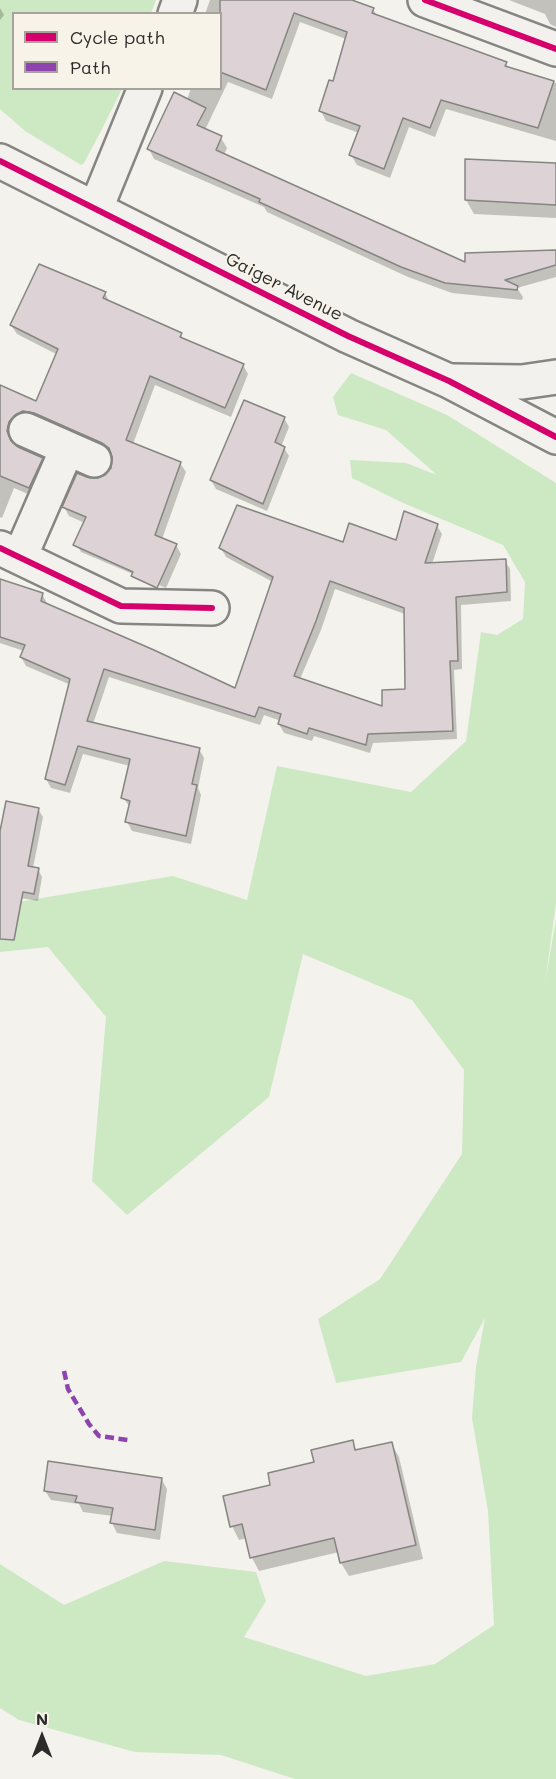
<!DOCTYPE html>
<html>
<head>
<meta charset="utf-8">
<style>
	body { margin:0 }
	#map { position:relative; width:556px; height:1779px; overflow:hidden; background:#f4f2ec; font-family:Mali,sans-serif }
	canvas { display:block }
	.legend { position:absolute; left:12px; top:12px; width:210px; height:78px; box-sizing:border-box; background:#f7f3e8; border:2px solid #a5a39c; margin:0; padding:8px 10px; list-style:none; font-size:18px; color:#2b2b2b }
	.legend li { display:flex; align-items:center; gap:12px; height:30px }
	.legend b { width:30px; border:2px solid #a5a39c }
	.north { position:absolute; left:12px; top:1707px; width:60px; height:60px; -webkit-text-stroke:4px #f7f3e8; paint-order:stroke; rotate:0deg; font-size:16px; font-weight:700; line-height:24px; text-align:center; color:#2b2b2b }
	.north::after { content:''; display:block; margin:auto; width:21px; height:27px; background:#2b2b2b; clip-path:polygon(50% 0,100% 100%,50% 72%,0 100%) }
</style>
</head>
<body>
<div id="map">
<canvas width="556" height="1779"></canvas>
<ul class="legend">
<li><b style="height:8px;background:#d6006c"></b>Cycle path</li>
<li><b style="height:8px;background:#8e44ad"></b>Path</li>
</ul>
<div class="north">N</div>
</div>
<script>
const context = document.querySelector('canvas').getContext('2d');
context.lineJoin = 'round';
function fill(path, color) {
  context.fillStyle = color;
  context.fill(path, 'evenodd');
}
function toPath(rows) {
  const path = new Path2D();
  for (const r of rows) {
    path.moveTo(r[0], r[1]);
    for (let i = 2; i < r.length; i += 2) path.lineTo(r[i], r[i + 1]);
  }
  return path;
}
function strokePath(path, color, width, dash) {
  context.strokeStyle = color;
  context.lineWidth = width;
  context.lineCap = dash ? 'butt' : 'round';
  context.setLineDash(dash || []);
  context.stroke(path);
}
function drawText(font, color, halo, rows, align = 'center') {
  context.font = font + ' Mali,sans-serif';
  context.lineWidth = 4.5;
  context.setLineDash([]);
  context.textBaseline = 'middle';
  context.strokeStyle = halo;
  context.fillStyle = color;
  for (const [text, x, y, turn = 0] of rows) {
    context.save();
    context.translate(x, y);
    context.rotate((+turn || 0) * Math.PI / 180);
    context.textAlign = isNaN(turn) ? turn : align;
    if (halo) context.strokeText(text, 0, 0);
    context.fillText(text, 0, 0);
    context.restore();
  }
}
const green = toPath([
	[0,0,156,0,151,13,14,14,14,88,122,89,101,131,84,163,81,165,25,131,0,109],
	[351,373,447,415,556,483,556,903,545,983,556,919,556,1779,295,1779,221,1755,135,1752,19,1720,0,1708,0,1564,64,1605,164,1561,256,1572,266,1601,244,1637,366,1676,435,1664,494,1625,488,1511,472,1418,476,1367,485,1318,461,1362,336,1383,318,1319,380,1279,462,1154,464,1070,412,1000,303,954,269,1097,127,1215,92,1181,106,1017,48,947,0,952,0,905,173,876,247,900,277,766,411,792,466,741,481,632,497,635,523,619,525,582,503,545,401,502,352,478,350,460,406,463,437,475,386,430,338,415,333,397]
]);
const shadow = toPath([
	[210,0,347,0,373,9,377,16,506,63,509,69,556,83,556,141,446,109,435,137,409,127,390,178,357,165,351,155,359,133,326,121,321,111,334,83,346,39,300,22,272,99,228,82,205,130,221,138,227,148,224,155,466,264,556,252,556,277,517,288,523,297,522,300,452,293,408,277,267,212,264,207,154,159,149,149,187,100,191,88,220,88,220,14,205,14],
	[509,0,556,0,556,27,550,24,545,14],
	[0,8,4,15,0,20],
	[556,165,556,218,474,214,466,200],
	[105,293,110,303,181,335,185,341,243,365,248,374,231,417,155,385,133,444,180,463,186,472,162,539,176,545,181,554,166,588,81,552,76,543,85,523,69,516,64,507,97,480,106,476,112,469,114,456,109,452,40,422,13,433,12,443,18,448,42,459,47,468,35,497,14,488,2,518,0,517,0,387,37,403,58,355,17,334,11,325],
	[284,418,289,427,281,447,284,448,289,456,267,511,216,489,211,480],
	[437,526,442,534,432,564,505,561,510,569,511,601,461,605,462,669,454,670,457,739,373,743,370,753,314,736,312,741,284,733,279,724,281,721,264,715,260,725,109,677,93,724,199,749,204,758,198,788,201,795,191,844,132,831,127,822,130,807,123,798,130,766,83,754,70,793,51,788,46,779,71,685,26,666,21,657,24,651,0,643,0,580,42,594,47,603,47,605,236,690,273,582,226,557,221,548,397,542],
	[335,589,405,614,406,690,383,708,300,679,321,630],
	[38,809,43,817,33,868,38,869,42,877,38,901,3,895,0,890,0,839],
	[352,1442,357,1451,391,1443,399,1457,423,1559,349,1576,341,1563,339,1552,259,1571,252,1558,247,1538,239,1540,232,1526,272,1486,316,1464],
	[162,1480,167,1489,160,1540,117,1533,112,1523,113,1516,83,1512,79,1504,51,1500,45,1491]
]);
const building = toPath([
	[220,0,352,0,374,8,372,13,507,62,505,66,554,81,538,128,441,100,430,128,403,118,384,169,349,155,360,126,319,111,329,80,333,81,347,32,294,13,266,90,220,72,220,0],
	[174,92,206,108,197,125,222,136,216,150,465,262,465,253,556,250,556,265,505,280,518,286,517,290,445,283,401,267,259,202,260,199,147,149,174,92],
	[465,159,556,163,556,205,465,200,465,159],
	[39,264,106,292,103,298,182,333,180,337,244,364,225,408,150,376,126,440,181,462,155,535,177,544,157,588,131,576,133,572,73,545,86,517,62,507,77,473,87,477,97,478,105,475,111,468,112,457,109,448,102,443,34,413,23,411,15,415,9,422,7,431,11,441,18,447,43,458,29,488,0,476,0,385,36,401,58,349,10,325,39,264],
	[244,400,285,417,275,442,285,447,263,504,210,480,244,400],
	[237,505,343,542,349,523,396,540,404,511,438,524,425,563,506,559,507,592,456,597,458,661,450,661,453,731,368,734,366,745,309,728,307,734,278,724,281,714,259,707,255,717,104,669,87,721,200,748,192,784,197,785,186,836,125,822,130,801,121,798,130,759,78,746,65,785,45,779,70,679,20,657,25,645,0,637,0,579,43,593,41,601,154,650,235,688,273,577,219,548,237,505],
	[330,581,404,608,405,689,382,690,382,706,294,676,316,621,330,581],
	[6,801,39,808,28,866,39,868,34,894,23,892,14,940,0,939,0,831,6,801],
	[353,1440,355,1450,392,1442,416,1545,340,1563,334,1538,250,1558,242,1524,230,1527,223,1496,270,1485,268,1473,314,1462,311,1450,353,1440],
	[48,1461,162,1478,155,1530,110,1523,113,1508,75,1502,77,1496,44,1491,48,1461]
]);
const minor = toPath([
	[425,0,556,49],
	[175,14,180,0],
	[0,161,348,336,449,381,556,437],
	[96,208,145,88],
	[453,381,522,382,556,377],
	[26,430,94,460],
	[0,548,121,606,212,608],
	[20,557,67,449]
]);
const quiet = toPath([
	[64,1371,68,1389,89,1424,99,1436,128,1440]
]);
const cycleway = toPath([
	[425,0,556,49],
	[0,161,348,336,449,381,556,437],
	[0,548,121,606,212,608]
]);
const streetNames = [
	["Gaiger Avenue",284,287,27]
];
fill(green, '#cce9c4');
fill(shadow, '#0003');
fill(building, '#ddd2d5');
strokePath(building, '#858582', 1.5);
strokePath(minor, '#858582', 38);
strokePath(minor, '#f2f1ed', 33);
strokePath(quiet, '#8e44ad', 4.5, [9, 4.5]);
strokePath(cycleway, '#d6006c', 6);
drawText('18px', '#2b2b2b', '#f7f3e8', streetNames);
</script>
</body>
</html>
